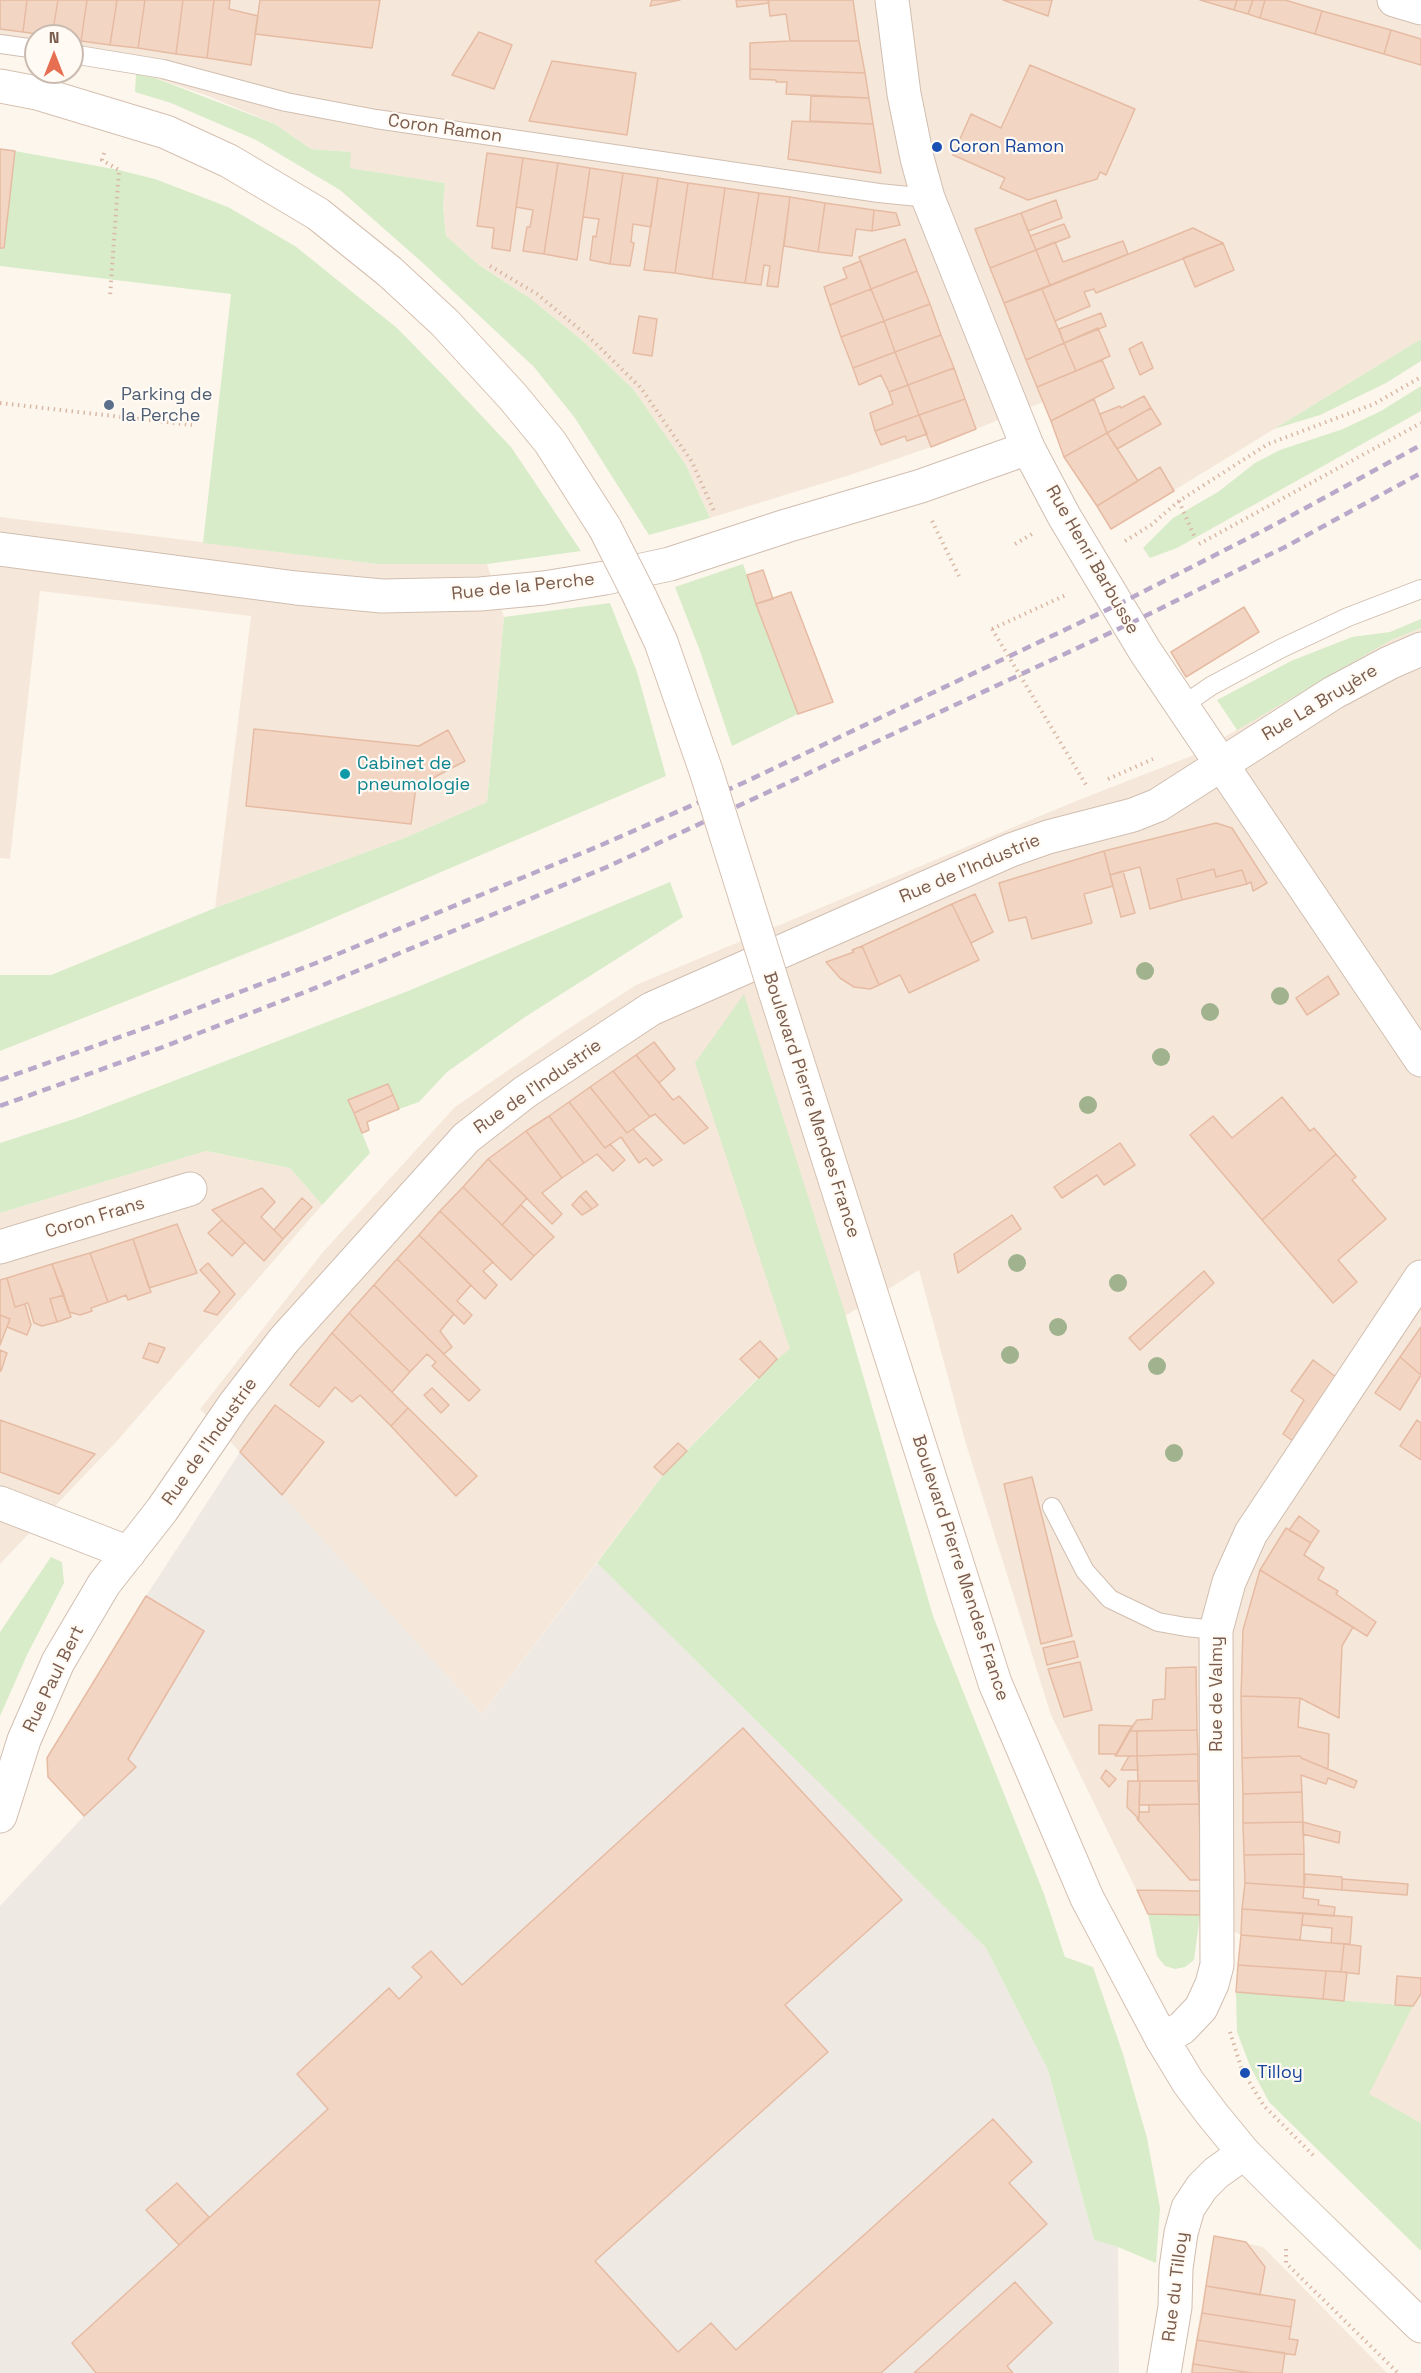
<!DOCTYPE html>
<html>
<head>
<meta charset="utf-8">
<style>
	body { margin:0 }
	#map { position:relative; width:1421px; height:2373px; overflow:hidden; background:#fdf6ec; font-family:"Space Grotesk",sans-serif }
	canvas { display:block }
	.north { position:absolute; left:24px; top:24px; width:60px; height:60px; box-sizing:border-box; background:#fffaf3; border:2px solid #cabbb1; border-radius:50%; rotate:0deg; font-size:16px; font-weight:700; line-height:24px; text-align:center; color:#7a5c4d }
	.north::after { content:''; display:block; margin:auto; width:21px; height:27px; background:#e76f51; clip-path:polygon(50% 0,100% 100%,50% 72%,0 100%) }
</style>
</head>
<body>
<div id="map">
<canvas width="1421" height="2373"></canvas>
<div class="north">N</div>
</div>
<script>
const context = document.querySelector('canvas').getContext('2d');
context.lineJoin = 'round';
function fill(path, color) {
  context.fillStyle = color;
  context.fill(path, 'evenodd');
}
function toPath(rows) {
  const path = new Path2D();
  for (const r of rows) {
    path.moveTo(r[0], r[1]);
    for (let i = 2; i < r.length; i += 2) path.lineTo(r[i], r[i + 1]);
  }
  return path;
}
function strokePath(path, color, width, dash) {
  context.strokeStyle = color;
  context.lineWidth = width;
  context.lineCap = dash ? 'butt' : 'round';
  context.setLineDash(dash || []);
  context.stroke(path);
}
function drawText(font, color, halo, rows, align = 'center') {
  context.font = font + ' "Space Grotesk",sans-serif';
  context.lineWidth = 4.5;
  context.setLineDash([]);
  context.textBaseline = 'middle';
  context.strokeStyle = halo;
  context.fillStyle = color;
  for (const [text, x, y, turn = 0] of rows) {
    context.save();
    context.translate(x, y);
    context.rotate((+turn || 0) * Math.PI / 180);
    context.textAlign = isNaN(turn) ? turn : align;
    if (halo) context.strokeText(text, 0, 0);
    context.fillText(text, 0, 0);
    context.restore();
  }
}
const residential = toPath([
	[0,0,1421,0,1421,339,1111,529,1064,457,1043,402,931,447,850,475,710,518,686,465,634,390,583,341,531,299,479,265,446,236,443,206,445,183,349,168,350,152,311,149,275,124,208,96,155,78,72,63,72,36,36,36,36,58,0,54],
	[0,517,378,564,487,564,504,617,487,802,407,837,215,908,251,616,40,591,10,859,0,858],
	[1421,628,1421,2123,1368,2094,1413,2006,1236,1992,1241,1935,1200,1915,1148,1914,1051,1715,966,1444,919,1270,776,1359,663,1475,482,1714,200,1409,323,1252,455,1107,562,1033,636,985,1076,801,1194,755,1331,674,1391,640],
	[205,1151,290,1168,322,1205,117,1441,0,1564,0,1213],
	[1214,2236,1263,2247,1387,2373,1190,2373]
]);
const industrial = toPath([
	[240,1452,282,1495,482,1714,597,1563,986,1948,1048,2070,1094,2240,1118,2247,1119,2373,0,2373,0,1906,84,1816,48,1777,47,1758,146,1596]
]);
const green = toPath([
	[136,74,155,78,275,124,311,149,351,152,350,168,445,183,443,206,446,236,479,265,531,299,583,341,634,390,686,465,710,518,649,535,575,418,534,367,424,264,340,190,256,140,171,103,135,92],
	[15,151,119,170,155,179,228,207,295,246,397,328,444,376,511,447,581,551,487,564,378,564,203,543,231,294,0,266,0,248,4,248],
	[1421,339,1421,361,1386,383,1320,415,1274,429],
	[1421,386,1421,411,1177,548,1150,558,1143,548,1173,518,1218,492,1255,463,1280,450,1343,429,1381,411],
	[743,564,798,714,732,746,700,651,675,587],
	[610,603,637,672,666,776,303,931,0,1051,0,975,51,975,215,908,407,837,487,802,504,617],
	[1421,619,1421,628,1391,640,1237,730,1217,700,1291,661,1352,637,1390,632],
	[670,882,683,917,525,1017,447,1072,419,1102,399,1109,388,1084,349,1100,370,1153,322,1205,290,1168,206,1151,0,1213,0,1143,77,1118,408,991],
	[744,994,844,1310,933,1616,1044,1894,1065,1957,1093,1967,1123,2054,1147,2138,1160,2208,1156,2263,1118,2247,1094,2240,1048,2070,986,1948,597,1563,663,1475,777,1359,790,1349,695,1063],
	[51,1557,62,1562,64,1583,27,1655,0,1716,0,1632],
	[1148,1914,1200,1915,1194,1960,1185,1967,1175,1969,1165,1966,1157,1956],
	[1236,1992,1413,2006,1369,2094,1421,2123,1421,2251,1269,2102,1250,2066,1237,2032]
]);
const building = toPath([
	[0,0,27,0,23,32,0,29,0,0],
	[27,0,58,0,52,36,23,32,27,0],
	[58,0,87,0,81,41,72,39,72,36,52,36,58,0],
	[87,0,117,0,110,45,81,41,87,0],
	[117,0,145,0,138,48,110,45,117,0],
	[145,0,183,0,176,54,138,48,145,0],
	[183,0,214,0,207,58,176,54,183,0],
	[214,0,230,0,229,9,258,16,251,65,207,58,214,0],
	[260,0,380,0,372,48,255,34,260,0],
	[652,0,680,0,650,6,652,0],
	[736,0,768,0,769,3,737,7,736,0],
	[768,0,853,0,859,41,790,41,786,14,770,16,768,0],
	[1003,0,1052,0,1048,16,1003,0],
	[1200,0,1237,0,1234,10,1200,0],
	[1237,0,1253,0,1248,14,1234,10,1237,0],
	[1253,0,1265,0,1260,18,1248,14,1253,0],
	[1265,0,1285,0,1322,11,1315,34,1260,18,1265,0],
	[1322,11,1391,30,1384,54,1315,34,1322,11],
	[1391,30,1421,39,1421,65,1384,54,1391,30],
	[479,32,512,45,494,89,452,75,479,32],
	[790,41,859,41,865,73,750,69,750,43,790,41],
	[552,61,636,73,627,135,529,121,552,61],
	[1030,65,1135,109,1106,175,1100,172,1097,179,1028,200,1000,188,1005,178,953,155,971,114,1001,128,1030,65],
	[750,69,865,73,869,98,786,94,787,82,776,82,776,80,750,79,750,69],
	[811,96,869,98,873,124,810,121,811,96],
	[792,121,873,124,881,173,788,159,792,121],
	[0,149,15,151,4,248,0,248,0,149],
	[487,153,523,158,510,251,492,248,494,228,477,226,487,153],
	[523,158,558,163,544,254,523,251,527,227,530,227,533,210,516,207,523,158],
	[558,163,590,168,577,260,544,254,558,163],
	[590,168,623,173,610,264,590,260,593,236,596,237,599,219,583,217,590,168],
	[623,173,658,178,651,227,633,224,631,242,634,243,630,266,610,264,623,173],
	[658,178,688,183,675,273,644,270,658,178],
	[688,183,725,188,712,279,675,273,688,183],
	[725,188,759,193,745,283,712,279,725,188],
	[759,193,790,197,778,287,767,286,770,266,764,265,761,285,745,283,759,193],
	[790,197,825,203,818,252,784,246,790,197],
	[1056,200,1062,218,1028,231,1021,213,1056,200],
	[825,203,874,210,872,231,856,229,852,256,818,252,825,203],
	[874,210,896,213,900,225,872,231,874,210],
	[1021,213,1036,250,990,268,975,229,1021,213],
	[1064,224,1070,237,1036,250,1030,236,1064,224],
	[1193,228,1223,243,1096,293,1094,289,1084,292,1090,306,1055,321,1042,289,1193,228],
	[905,239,917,271,871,289,859,257,905,239],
	[1123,241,1128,254,1050,285,1036,250,1055,242,1063,262,1123,241],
	[1223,243,1234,270,1195,287,1183,258,1223,243],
	[1036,250,1050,285,1004,303,990,268,1036,250],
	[861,261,871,289,830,305,824,287,847,278,843,268,861,261],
	[917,271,930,304,884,321,871,289,917,271],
	[871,289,884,321,841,337,830,305,871,289],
	[1042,289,1064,343,1026,360,1004,303,1042,289],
	[930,304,941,335,895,352,884,321,930,304],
	[1101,313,1106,326,1064,343,1059,329,1101,313],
	[639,316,657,319,652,356,633,353,639,316],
	[884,321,895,352,853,368,841,337,884,321],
	[1098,328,1110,356,1076,371,1064,343,1098,328],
	[941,335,954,368,908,385,895,352,941,335],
	[1142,342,1153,368,1140,375,1129,349,1142,342],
	[1064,343,1076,371,1037,387,1026,360,1064,343],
	[895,352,908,385,889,392,881,375,859,385,853,368,895,352],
	[1102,360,1114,388,1051,421,1037,387,1102,360],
	[954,368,965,399,919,415,908,385,954,368],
	[908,385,919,415,875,431,870,413,893,404,889,392,908,385],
	[1144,396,1151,408,1107,433,1100,414,1120,406,1121,408,1144,396],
	[965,399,976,429,931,447,919,415,965,399],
	[1094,399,1107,433,1064,457,1051,421,1094,399],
	[1151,408,1161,424,1117,449,1107,433,1151,408],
	[919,415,927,434,907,441,905,436,881,445,875,431,919,415],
	[1107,433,1138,481,1097,506,1064,457,1107,433],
	[1160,467,1174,491,1111,529,1097,506,1160,467],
	[763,570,773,599,756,604,747,575,763,570],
	[791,592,833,702,798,714,756,604,791,592],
	[1244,607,1259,632,1186,677,1171,652,1244,607],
	[254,729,419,746,448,730,465,761,416,787,411,824,246,806,254,729],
	[1216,823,1232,828,1267,883,1253,891,1251,882,1247,884,1242,870,1216,877,1214,869,1177,879,1182,900,1150,909,1140,867,1110,875,1104,851,1216,823],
	[1104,851,1113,886,1084,894,1092,923,1032,939,1026,917,1009,921,999,883,1104,851],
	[1214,869,1216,877,1242,870,1247,884,1182,900,1177,879,1214,869],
	[1123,871,1135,913,1121,917,1110,875,1123,871],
	[975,894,993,932,971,943,952,904,975,894],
	[952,904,979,960,909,993,900,975,879,985,862,946,952,904],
	[862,946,879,985,870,989,854,987,840,978,826,962,854,952,852,950,862,946],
	[1328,976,1339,994,1307,1015,1296,998,1328,976],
	[654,1042,675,1069,659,1083,636,1055,654,1042],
	[636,1055,673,1100,679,1096,708,1128,684,1144,655,1114,650,1117,613,1071,636,1055],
	[613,1071,650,1117,627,1133,590,1087,613,1071],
	[388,1084,393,1095,354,1113,348,1100,388,1084],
	[590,1087,627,1133,633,1129,662,1160,653,1166,646,1158,639,1163,621,1137,605,1148,569,1102,590,1087],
	[393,1095,399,1109,367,1122,369,1130,362,1133,354,1113,393,1095],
	[1282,1097,1310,1131,1314,1128,1336,1154,1262,1220,1190,1135,1213,1116,1232,1138,1282,1097],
	[569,1102,605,1148,610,1144,625,1160,613,1171,597,1154,584,1163,549,1116,569,1102],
	[549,1116,584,1163,562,1178,526,1131,549,1116],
	[526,1131,562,1178,542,1193,562,1214,552,1224,488,1159,526,1131],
	[1120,1143,1135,1165,1104,1185,1097,1175,1062,1198,1054,1187,1120,1143],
	[1336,1154,1356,1177,1352,1180,1386,1219,1338,1260,1357,1282,1333,1303,1262,1220,1336,1154],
	[488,1159,527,1198,502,1225,463,1187,488,1159],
	[463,1187,534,1256,511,1280,440,1211,463,1187],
	[262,1188,275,1202,261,1217,283,1239,264,1261,212,1210,262,1188],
	[586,1191,598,1205,592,1209,580,1196,586,1191],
	[580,1196,592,1209,582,1215,572,1205,580,1196],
	[302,1198,312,1207,283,1239,274,1230,302,1198],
	[521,1205,554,1237,534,1256,502,1225,521,1205],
	[440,1211,493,1262,483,1271,497,1285,485,1299,419,1235,440,1211],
	[1012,1215,1021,1229,958,1273,954,1254,1012,1215],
	[222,1220,245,1242,232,1256,208,1233,222,1220],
	[177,1224,197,1273,149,1288,133,1239,177,1224],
	[419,1235,471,1285,457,1301,472,1315,464,1324,397,1259,419,1235],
	[133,1239,151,1292,128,1300,126,1295,108,1302,90,1253,133,1239],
	[90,1253,108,1302,91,1308,92,1311,80,1315,69,1312,52,1264,90,1253],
	[397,1259,454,1314,440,1331,452,1347,444,1354,374,1285,397,1259],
	[208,1263,235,1294,217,1315,204,1311,220,1292,200,1270,208,1263],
	[52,1264,64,1295,50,1299,57,1322,42,1326,34,1323,28,1303,15,1307,7,1278,52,1264],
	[1204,1271,1214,1283,1140,1350,1129,1338,1204,1271],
	[7,1278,15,1307,25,1304,31,1325,27,1335,7,1327,10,1319,0,1315,0,1280,7,1278],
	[374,1285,480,1390,469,1401,432,1366,436,1362,427,1354,410,1372,349,1313,374,1285],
	[64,1295,71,1317,57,1322,50,1299,64,1295],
	[349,1313,410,1372,392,1392,332,1333,349,1313],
	[0,1315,10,1319,0,1345,0,1315],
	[1421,1327,1421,1375,1400,1357,1421,1327],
	[332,1333,408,1408,391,1426,360,1395,352,1402,335,1387,319,1407,290,1385,332,1333],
	[760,1341,777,1359,759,1378,740,1359,760,1341],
	[149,1343,165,1348,158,1363,143,1358,149,1343],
	[0,1350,7,1353,1,1371,0,1371,0,1350],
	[1400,1357,1421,1375,1400,1410,1375,1393,1400,1357],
	[1313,1360,1336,1377,1293,1441,1283,1434,1304,1400,1291,1391,1313,1360],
	[432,1388,449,1405,441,1413,424,1395,432,1388],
	[275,1405,324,1442,282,1495,240,1452,275,1405],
	[408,1408,477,1476,456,1496,391,1426,408,1408],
	[0,1420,95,1454,59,1494,0,1472,0,1420],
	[1417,1420,1421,1423,1421,1460,1400,1446,1417,1420],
	[678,1443,687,1451,663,1475,654,1467,678,1443],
	[1032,1477,1072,1636,1041,1644,1004,1484,1032,1477],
	[1299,1516,1319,1531,1311,1543,1289,1530,1299,1516],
	[1286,1528,1311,1543,1304,1555,1324,1568,1318,1579,1338,1591,1336,1594,1376,1622,1367,1636,1260,1570,1286,1528],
	[1260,1570,1353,1627,1342,1646,1339,1718,1300,1698,1241,1696,1243,1630,1260,1570],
	[146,1596,204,1631,128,1759,136,1767,84,1816,48,1777,47,1758,146,1596],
	[1074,1641,1078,1657,1047,1665,1043,1648,1074,1641],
	[1080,1662,1092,1710,1064,1717,1048,1669,1080,1662],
	[1196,1667,1197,1730,1129,1731,1137,1720,1152,1719,1153,1700,1165,1699,1166,1668,1196,1667],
	[1241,1696,1300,1698,1298,1727,1329,1734,1328,1769,1301,1758,1300,1756,1242,1758,1241,1696],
	[1099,1725,1133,1726,1117,1754,1099,1754,1099,1725],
	[743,1728,902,1900,785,2005,828,2052,595,2261,678,2352,711,2323,736,2350,993,2119,1032,2162,1009,2183,1047,2224,881,2373,96,2373,72,2343,328,2109,297,2074,389,1988,399,1999,422,1977,412,1967,431,1951,462,1985,743,1728],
	[1197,1730,1198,1754,1137,1756,1137,1731,1197,1730],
	[1129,1731,1137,1731,1137,1756,1115,1756,1129,1731],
	[1198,1754,1198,1781,1138,1781,1137,1756,1198,1754],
	[1129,1756,1137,1756,1138,1770,1121,1770,1129,1756],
	[1300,1756,1301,1758,1357,1781,1354,1788,1328,1778,1326,1784,1301,1775,1302,1792,1243,1794,1242,1758,1300,1756],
	[1106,1770,1116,1779,1109,1787,1101,1778,1106,1770],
	[1128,1781,1140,1781,1139,1819,1127,1807,1128,1781],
	[1140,1781,1198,1781,1199,1804,1139,1805,1140,1781],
	[1302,1792,1303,1822,1243,1823,1243,1794,1302,1792],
	[1199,1804,1201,1880,1190,1880,1137,1819,1139,1819,1139,1812,1149,1812,1149,1805,1199,1804],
	[1303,1822,1340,1832,1339,1843,1303,1834,1303,1822],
	[1303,1822,1304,1854,1244,1855,1243,1823,1303,1822],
	[1304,1854,1304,1887,1245,1883,1244,1855,1304,1854],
	[1305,1874,1342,1877,1342,1890,1304,1887,1305,1874],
	[1342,1879,1408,1884,1407,1895,1342,1890,1342,1879],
	[1245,1883,1304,1887,1303,1898,1319,1900,1318,1905,1335,1907,1334,1916,1242,1909,1245,1883],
	[1137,1890,1200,1891,1200,1915,1148,1914,1137,1890],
	[1242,1909,1303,1913,1300,1940,1241,1935,1242,1909],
	[1303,1913,1352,1917,1350,1944,1331,1943,1332,1928,1302,1925,1303,1913],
	[1241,1935,1344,1944,1341,1972,1238,1965,1241,1935],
	[1344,1944,1361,1946,1359,1974,1341,1972,1344,1944],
	[1238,1965,1326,1971,1323,1999,1236,1992,1238,1965],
	[1326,1971,1347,1972,1344,2001,1323,1999,1326,1971],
	[1397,1976,1421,1978,1421,1994,1413,2006,1395,2005,1397,1976],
	[177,2183,209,2217,179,2245,146,2210,177,2183],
	[1214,2236,1246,2242,1265,2267,1260,2295,1206,2286,1214,2236],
	[1015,2282,1052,2323,1007,2366,1013,2373,914,2373,1015,2282],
	[1206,2286,1295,2300,1291,2327,1202,2313,1206,2286],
	[1202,2313,1291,2327,1289,2339,1298,2340,1295,2355,1197,2340,1202,2313],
	[1197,2340,1285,2353,1282,2373,1252,2373,1193,2364,1197,2340],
	[1193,2364,1252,2373,1192,2373,1193,2364]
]);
const path = toPath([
	[104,153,102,160,119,170,110,296],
	[490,266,537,294,589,337,641,388,692,462,714,511],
	[0,403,192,425],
	[1179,501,1195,538],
	[932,521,959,576],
	[1125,541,1151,525,1179,501,1268,444,1374,404,1421,377],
	[1015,544,1032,534],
	[1199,544,1421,423],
	[992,629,1068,594],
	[1108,779,1153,759],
	[1230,2032,1242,2070,1264,2106,1316,2158],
	[1286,2249,1286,2263,1398,2373]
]);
const service = toPath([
	[0,44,36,49],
	[72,54,163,69,286,102,376,119,879,193,928,198],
	[1182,706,1211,686,1282,648,1348,617,1421,589],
	[1052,1507,1085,1571,1110,1599,1158,1622,1186,1627,1216,1630]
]);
const minor = toPath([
	[1394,0,1421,8],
	[0,549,296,588,382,596,480,594,544,588,605,578,670,564,786,526,921,486,1028,448],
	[0,1247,190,1189],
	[0,1503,129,1553],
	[0,1816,24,1740,58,1662,104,1584,162,1510,234,1405,284,1340,466,1138,525,1092,651,1009,1011,850,1048,837,1133,815,1158,805,1333,693,1389,663,1421,649],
	[1162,2039,1182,2028,1201,2008,1212,1984,1217,1965,1216,1630,1229,1582,1251,1533,1421,1277]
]);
const tertiary = toPath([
	[892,0,904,94,917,158,928,198,1028,448,1064,516,1145,651,1421,1060],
	[1164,2373,1175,2307,1176,2268,1181,2233,1188,2208,1202,2187,1216,2173,1244,2153]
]);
const secondary = toPath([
	[0,86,37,93,166,132,229,161,318,214,390,272,445,323,513,397,550,442,605,528],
	[640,597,661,642,706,771],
	[775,991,995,1683,1087,1898,1162,2039,1188,2082,1212,2114,1244,2153,1283,2192,1421,2326]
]);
const rail = toPath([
	[0,1080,156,1024,316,963,599,846,743,783,1117,605,1276,524,1421,445],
	[0,1106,163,1047,323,985,607,867,1129,624,1287,546,1421,473]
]);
const pathBridge = toPath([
	[992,629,1088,788]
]);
const secondaryBridge = toPath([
	[605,528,640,597],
	[706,771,775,991]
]);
const trees = [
	[1145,971],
	[1280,996],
	[1210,1012],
	[1161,1057],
	[1088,1105],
	[1017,1263],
	[1118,1283],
	[1058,1327],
	[1010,1355],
	[1157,1366],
	[1174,1453]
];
const markers = [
	[937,147,6,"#1a4fb4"],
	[109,405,6,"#5c6f8a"],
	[345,774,6,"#0f9aa8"],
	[1245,2073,6,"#1a4fb4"]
];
const streetNames = [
	["Coron Ramon",445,129,8],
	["Rue Henri Barbusse",1092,560,60],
	["Rue de la Perche",523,587,-6],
	["Rue La Bruyère",1320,703,-31],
	["Rue de l'Industrie",970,869,-23],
	["Rue de l'Industrie",538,1087,-35],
	["Boulevard Pierre Mendes France",811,1105,72],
	["Coron Frans",95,1218,-17],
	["Rue de l'Industrie",210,1442,-55],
	["Boulevard Pierre Mendes France",960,1568,72],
	["Rue Paul Bert",54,1679,-64],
	["Rue de Valmy",1217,1694,-90],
	["Rue du Tilloy",1176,2287,-83]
];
const transitNames = [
	["Coron Ramon",949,147],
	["Tilloy",1257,2073]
];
const serviceNames = [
	["Parking de",121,395],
	["la Perche",121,416]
];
const cultureNames = [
	["Cabinet de",357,764],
	["pneumologie",357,785]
];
fill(residential, '#f5e8da');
fill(industrial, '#efe9e4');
fill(green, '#d8ecc9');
fill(building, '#f3d5c3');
strokePath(building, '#e6bba3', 1.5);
strokePath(service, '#d1beb0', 20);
strokePath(minor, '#d1beb0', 35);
strokePath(tertiary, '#d1beb0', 35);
strokePath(secondary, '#d6c0b0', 35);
strokePath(path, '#d9b8a5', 4, [1.5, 4.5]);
strokePath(service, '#fff', 18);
strokePath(minor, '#fff', 33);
strokePath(tertiary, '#fff', 33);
strokePath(secondary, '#fff', 33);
strokePath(rail, '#b9a8c9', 4.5, [9, 6]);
strokePath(secondaryBridge, '#d6c0b0', 35, []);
strokePath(pathBridge, '#d9b8a5', 4, [1.5, 4.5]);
strokePath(secondaryBridge, '#fff', 33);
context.fillStyle = '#a0b28e';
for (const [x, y] of trees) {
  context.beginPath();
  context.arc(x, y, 9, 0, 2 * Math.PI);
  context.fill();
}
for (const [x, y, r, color] of markers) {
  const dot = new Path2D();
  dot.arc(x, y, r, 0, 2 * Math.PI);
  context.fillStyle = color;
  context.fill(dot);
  strokePath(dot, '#fffaf3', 2);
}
drawText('18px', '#7a5c4d', '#fffaf3', streetNames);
drawText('18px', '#164399', '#fffaf3', transitNames, 'left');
drawText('18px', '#4e5e75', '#fffaf3', serviceNames, 'left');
drawText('18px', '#0d838f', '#fffaf3', cultureNames, 'left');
</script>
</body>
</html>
